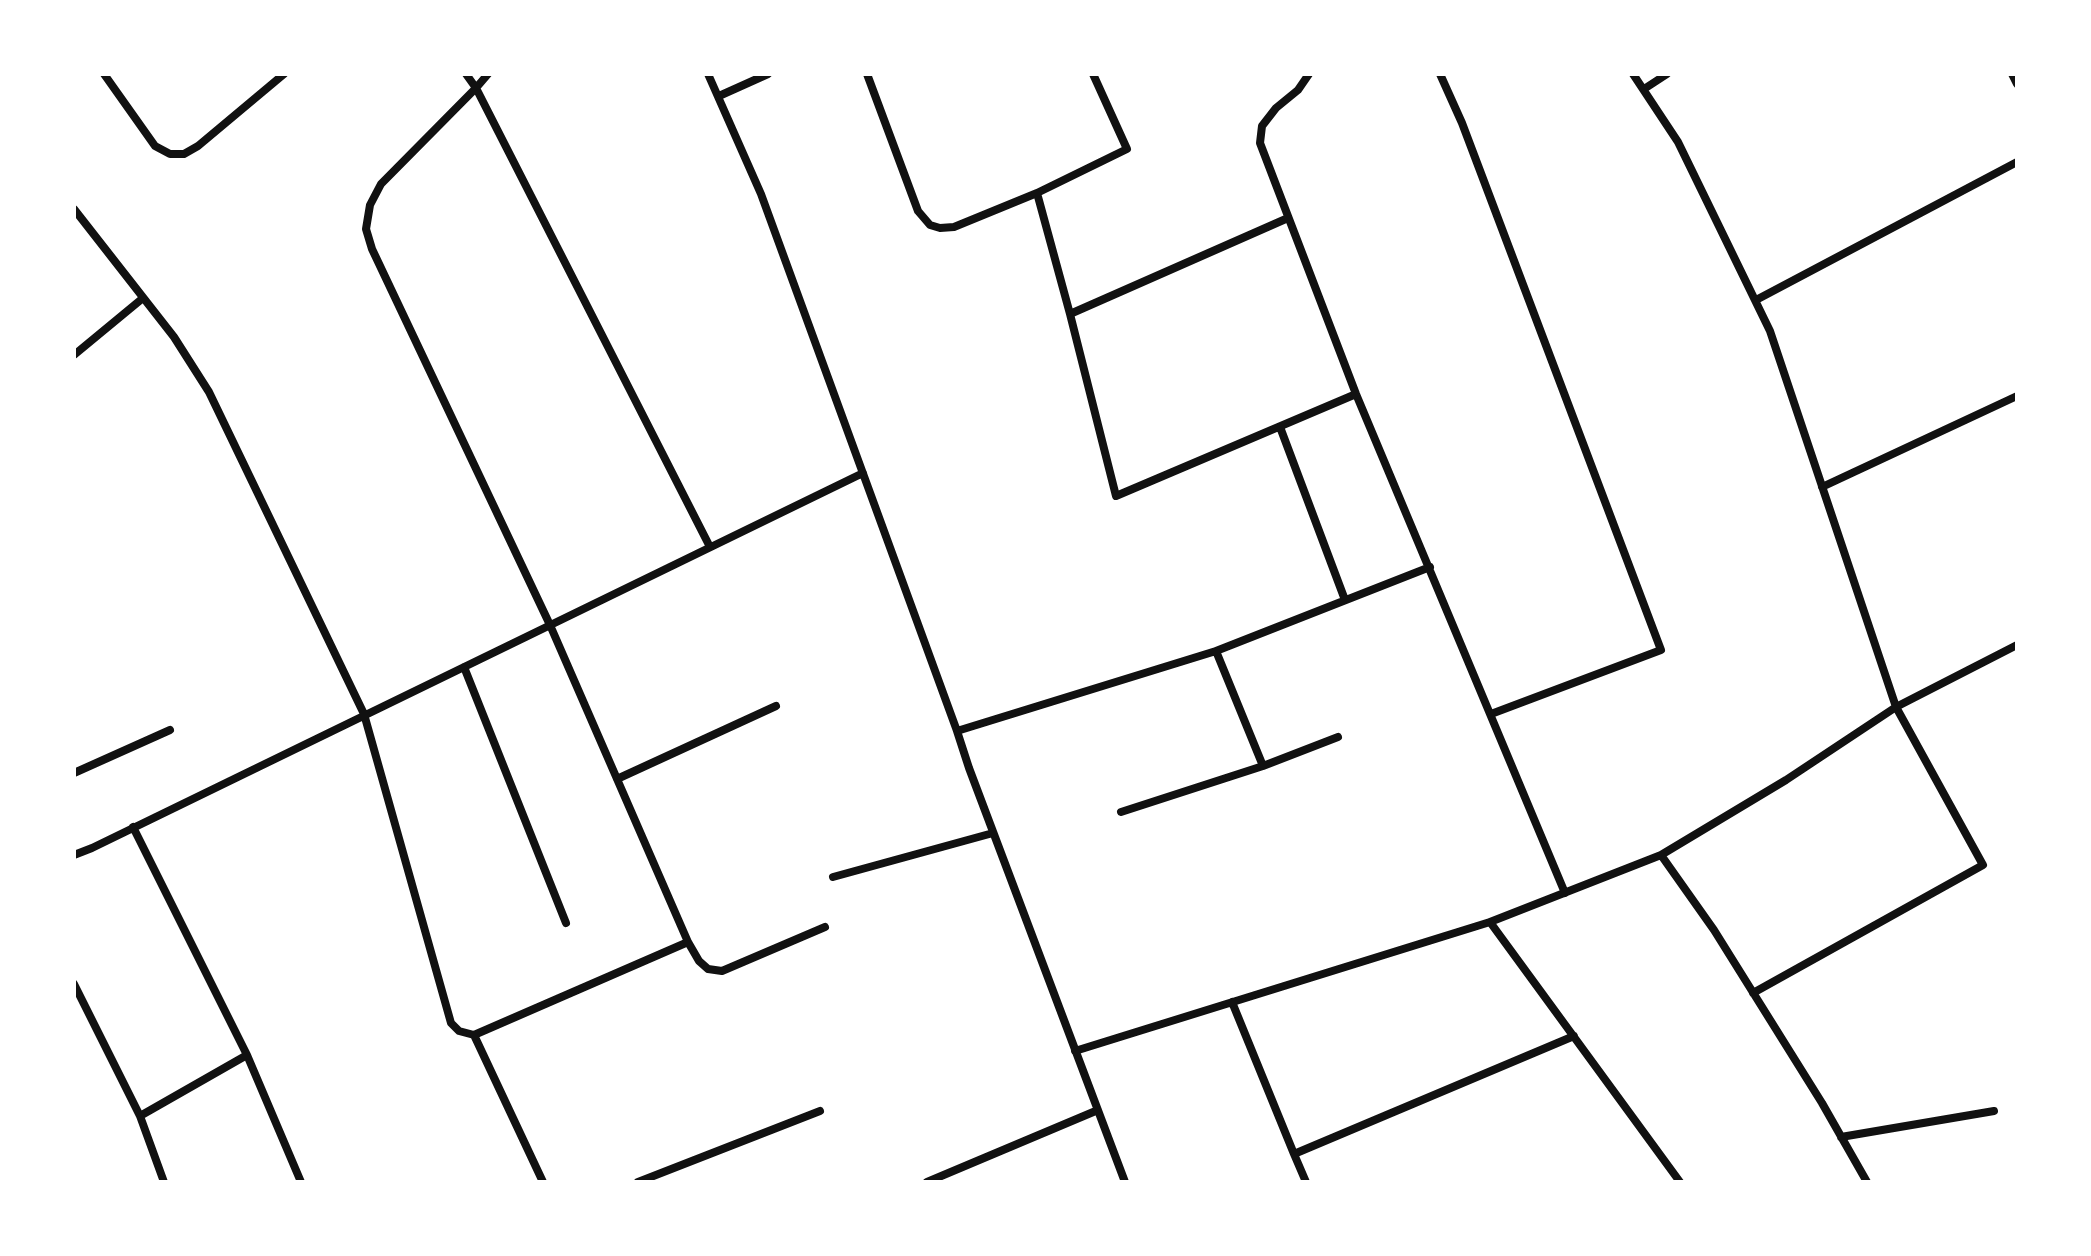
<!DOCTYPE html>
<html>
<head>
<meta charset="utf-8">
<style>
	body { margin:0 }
	#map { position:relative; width:2091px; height:1256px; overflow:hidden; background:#fff; font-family:Helvetica,sans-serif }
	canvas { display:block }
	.frame { position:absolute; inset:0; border:76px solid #fff; pointer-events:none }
</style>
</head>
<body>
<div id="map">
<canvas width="2091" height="1256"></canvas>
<div class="frame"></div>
</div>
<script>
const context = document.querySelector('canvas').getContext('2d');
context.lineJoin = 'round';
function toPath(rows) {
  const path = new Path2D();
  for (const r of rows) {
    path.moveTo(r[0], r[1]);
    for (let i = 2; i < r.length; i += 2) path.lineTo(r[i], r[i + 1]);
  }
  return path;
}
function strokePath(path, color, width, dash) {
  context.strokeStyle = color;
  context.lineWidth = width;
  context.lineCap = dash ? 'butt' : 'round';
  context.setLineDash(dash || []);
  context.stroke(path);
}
const minor = toPath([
	[104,74,155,146,170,154,184,154,198,146,284,74],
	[466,74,476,88,488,74],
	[708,74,761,194,957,731,969,768,1125,1182],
	[867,74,918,211,930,225,940,228,954,227,1037,193,1127,149,1093,74],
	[1309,74,1298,90,1276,108,1262,126,1260,143,1356,394,1565,893],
	[1440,74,1462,123,1661,650,1491,714],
	[1633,74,1678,142,1770,331,1896,707,2017,645],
	[2012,74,2017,84],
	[1644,89,1667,74],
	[719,96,768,74],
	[1037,193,1070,314,1116,496,1356,394],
	[74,209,174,337,209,392,364,714,451,1023,459,1031,474,1035,688,942,699,961,708,969,722,971,825,927],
	[1756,300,2017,162],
	[1070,314,1288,218],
	[74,355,143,298],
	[1280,427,1345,600],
	[1822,487,2017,396],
	[1216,651,1430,567],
	[464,667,566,923],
	[957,731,1216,651,1263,766,1338,737],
	[74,773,170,730],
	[617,779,776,706],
	[1121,812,1263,766],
	[133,827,247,1055,301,1182],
	[74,855,92,848,863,473],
	[1661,855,1714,930,1822,1103,1867,1182],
	[833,877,993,833],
	[1490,922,1680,1182],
	[688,942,550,625,372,249,366,229,370,205,381,184,476,88,710,547],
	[74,984,140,1116,164,1182],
	[1232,1002,1294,1154],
	[474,1035,543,1182],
	[1075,1051,1490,922,1661,855,1786,780,1896,707,1983,865,1753,993],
	[140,1116,247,1055],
	[1841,1137,1994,1111],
	[638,1182,820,1111],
	[927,1182,1098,1110],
	[1306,1182,1294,1154,1574,1036]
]);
strokePath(minor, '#111', 8);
</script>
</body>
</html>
